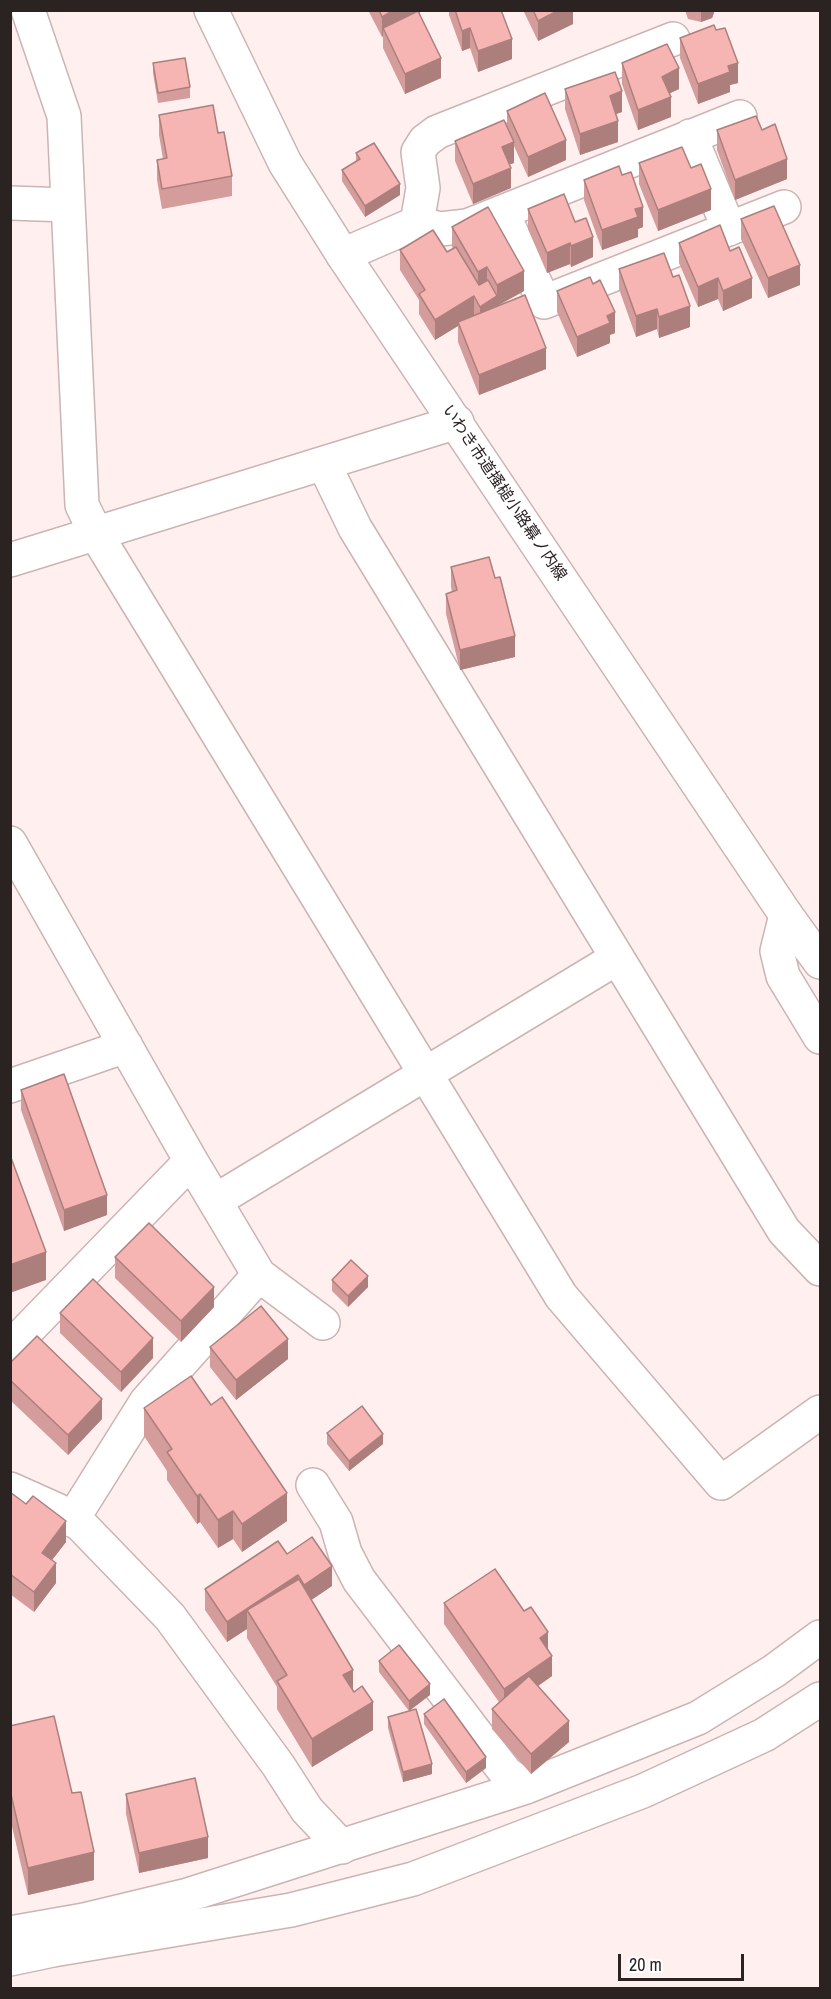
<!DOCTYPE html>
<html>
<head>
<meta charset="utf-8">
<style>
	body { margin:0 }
	#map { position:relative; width:831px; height:1999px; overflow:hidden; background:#fff0ef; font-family:"Archivo Narrow",sans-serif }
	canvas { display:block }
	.frame { position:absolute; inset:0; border:12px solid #2b2222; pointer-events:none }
	.scale { position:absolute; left:618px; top:1954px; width:126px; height:27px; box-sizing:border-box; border:3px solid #2b2222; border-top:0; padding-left:8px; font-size:18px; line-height:21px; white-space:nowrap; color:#2b2222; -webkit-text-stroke:4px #fff; paint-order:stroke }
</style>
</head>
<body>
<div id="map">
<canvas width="831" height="1999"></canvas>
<div class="frame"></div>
<div class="scale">20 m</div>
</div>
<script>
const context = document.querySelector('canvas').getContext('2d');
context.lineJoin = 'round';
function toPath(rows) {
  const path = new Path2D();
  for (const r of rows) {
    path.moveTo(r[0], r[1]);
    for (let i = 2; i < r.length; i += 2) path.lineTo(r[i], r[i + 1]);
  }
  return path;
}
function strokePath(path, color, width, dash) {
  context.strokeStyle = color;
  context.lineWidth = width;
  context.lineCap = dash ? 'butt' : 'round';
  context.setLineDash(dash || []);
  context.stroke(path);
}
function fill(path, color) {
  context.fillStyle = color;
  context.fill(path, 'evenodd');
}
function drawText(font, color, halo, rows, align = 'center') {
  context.font = font + ' "Archivo Narrow","Noto Sans JP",sans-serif';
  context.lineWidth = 5;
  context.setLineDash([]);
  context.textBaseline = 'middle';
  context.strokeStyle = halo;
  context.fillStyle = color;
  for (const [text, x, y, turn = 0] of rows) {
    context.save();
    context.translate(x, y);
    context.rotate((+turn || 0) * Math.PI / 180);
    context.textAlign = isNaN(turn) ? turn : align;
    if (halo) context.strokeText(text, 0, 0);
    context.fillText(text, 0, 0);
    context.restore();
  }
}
const street = toPath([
	[28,10,64,116,82,505,96,534,561,1296,721,1483,820,1412],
	[690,136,729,229],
	[10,203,68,205],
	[502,212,544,302,784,207],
	[417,223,423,188,418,152,425,141,437,132,673,39],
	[343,255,417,223,440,229,467,226,740,117],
	[324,464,355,528,784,1231,820,1269],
	[10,560,457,422],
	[10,843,191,1161,259,1275,323,1323],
	[786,915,777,951,783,976,820,1037],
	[10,1086,126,1046],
	[215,1201,617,958],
	[10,1348,191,1161],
	[313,1485,336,1522,345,1553,359,1580,506,1773,526,1787],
	[10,1489,57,1510,81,1525,170,1617,278,1765,307,1810,342,1847],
	[72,1520,146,1402,259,1275],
	[10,1933,84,1920,188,1895,526,1787,698,1718,774,1671,820,1637]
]);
const secondary = toPath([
	[211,10,285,163,343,255,786,915,820,962],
	[10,1959,53,1950,291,1910,413,1879,643,1791,764,1735,820,1699]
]);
const wall = toPath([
	[368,10,420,10,420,14,441,78,405,94,383,48,383,36,382,37],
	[449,10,501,10,512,59,478,72,470,48,462,51,449,15],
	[523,10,573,10,573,24,538,41],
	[685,10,715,10,712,18,701,22,688,19],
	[680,38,738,83,730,85,730,92,698,104,680,58],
	[153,63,190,87,190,98,158,103,153,73],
	[622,63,679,89,670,93,671,117,638,130,622,84],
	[565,89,622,112,616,114,618,142,580,155,565,109],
	[507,111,566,160,528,177,514,146,514,163,509,164,511,188,473,204,455,161,455,141,507,126],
	[159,115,218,133,232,176,232,196,162,209,157,180,157,160,163,159,159,135],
	[717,130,762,130,787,179,735,200,717,150],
	[356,153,400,195,365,217,342,181,342,170,356,161],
	[639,163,691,168,711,210,658,231,639,184],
	[584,180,643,227,638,229,638,237,602,250,584,200],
	[528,209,575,222,593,257,571,267,570,264,547,273,528,229],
	[741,219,800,285,768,298,741,239],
	[452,227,524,291,497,306,546,369,479,395,458,342,458,326,435,340,419,314,419,300,400,270,400,250,447,252,454,249,452,247],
	[679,243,730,251,752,298,723,311,718,299,698,307,679,263],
	[619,269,690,327,659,338,657,329,636,337,619,289],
	[557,291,615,333,610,335,610,343,577,357,557,312],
	[451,567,495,578,515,657,460,670,446,614,446,594,452,592,451,587],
	[21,1090,107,1215,64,1231,21,1110],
	[115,1257,214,1307,181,1342,115,1278],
	[332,1280,368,1287,348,1307,332,1291],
	[60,1313,153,1358,121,1392,60,1333],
	[210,1347,288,1359,236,1400,210,1367],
	[10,1363,102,1419,68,1455,10,1400],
	[144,1408,287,1521,242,1552,233,1539,218,1548,200,1522,197,1524,167,1480,167,1471,144,1436],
	[327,1433,383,1444,349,1471,327,1444],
	[10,1492,66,1542,52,1560,56,1583,34,1612,10,1594],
	[287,1554,332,1586,311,1600,353,1691,373,1730,312,1767,277,1709,277,1687,247,1638,247,1629,227,1642,205,1610,205,1589],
	[444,1603,548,1650,552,1676,538,1686,569,1742,531,1774,492,1729,492,1709,499,1702,444,1624],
	[379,1661,430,1695,409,1711,432,1774,403,1782,388,1728,388,1717,409,1711,379,1672],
	[424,1714,486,1768,466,1783,424,1724],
	[10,1726,72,1793,94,1880,28,1895,10,1818],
	[126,1794,208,1858,139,1873,126,1814]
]);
const shadedWall = toPath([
	[394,10,420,10,420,18,383,28,383,36,382,37,382,17],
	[559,10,573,10,573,24,538,41,538,21],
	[701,10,715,10,712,18,701,22],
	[470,28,470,48,462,51,462,31],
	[512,39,512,59,478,72,478,51],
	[441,58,441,78,405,94,405,74],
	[738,63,738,83,730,85,730,92,698,104,698,84,728,66],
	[679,68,679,89,662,97,662,77],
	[622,91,622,112,610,116,610,96],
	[671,97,671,117,638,130,638,110],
	[618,121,618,142,580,155,580,134],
	[566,140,566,160,528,177,528,157],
	[514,142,514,163,502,167,502,147],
	[787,159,787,179,735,200,735,180],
	[511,168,511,188,473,204,473,184],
	[400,184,400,195,365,217,365,206],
	[711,189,711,210,658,231,658,210],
	[643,207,643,227,638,229,638,237,602,250,602,230,635,209],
	[593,237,593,257,571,267,571,246],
	[570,243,570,264,547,273,547,253],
	[800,265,800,285,768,298,768,278],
	[487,267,487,287,478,292,478,272],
	[524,271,524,291,497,306,497,316,480,327,480,307,497,296,497,285],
	[718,278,718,299,698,307,698,287],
	[752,278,752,298,723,311,723,291],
	[474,296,474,316,458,322,458,326,435,340,435,320],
	[690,306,690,327,659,338,659,317],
	[657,309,657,329,636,337,636,316],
	[615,312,615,333,610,335,610,343,577,357,577,337,607,316],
	[546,348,546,369,479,395,479,375],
	[515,636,515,657,460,670,460,650],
	[107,1195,107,1215,64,1231,64,1210],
	[46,1252,46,1280,10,1293,10,1265],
	[368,1276,368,1287,348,1307,348,1296],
	[214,1287,214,1307,181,1342,181,1321],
	[153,1338,153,1358,121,1392,121,1372],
	[288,1339,288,1359,236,1400,236,1380],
	[102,1399,102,1419,68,1455,68,1435],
	[383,1434,383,1444,349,1471,349,1461],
	[287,1493,287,1521,242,1552,242,1524],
	[200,1494,200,1522,197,1524,197,1496],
	[233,1511,233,1539,218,1548,218,1520],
	[66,1521,66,1542,42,1573,42,1553],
	[56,1563,56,1583,34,1612,34,1592],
	[332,1566,332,1586,304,1605,304,1585],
	[298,1575,298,1595,247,1610,247,1629,227,1642,227,1622],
	[548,1632,548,1652,540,1638],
	[552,1656,552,1676,504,1710,504,1689],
	[353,1670,353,1697,343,1675],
	[430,1684,430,1695,409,1711,409,1701],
	[373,1702,373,1730,312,1767,312,1739],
	[569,1721,569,1742,531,1774,531,1754],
	[486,1757,486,1768,466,1783,466,1772],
	[432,1764,432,1774,403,1782,403,1772],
	[208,1837,208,1858,139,1873,139,1853],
	[94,1852,94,1880,28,1895,28,1868]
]);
const building = toPath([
	[379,10,394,10,382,17,379,10],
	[455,10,501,10,512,39,478,51,470,28,462,31,455,10],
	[533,10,559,10,538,21,533,10],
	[418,11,441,58,405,74,383,28,418,11],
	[714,25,716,30,725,28,738,63,728,66,730,72,698,84,680,38,714,25],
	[667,44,679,68,662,77,671,97,638,110,622,63,667,44],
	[185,58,190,87,158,93,153,63,185,58],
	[615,72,622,91,610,96,618,121,580,134,565,89,615,72],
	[545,93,566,140,528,157,507,111,545,93],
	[213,105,218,133,224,132,232,176,162,189,157,160,167,158,159,115,213,105],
	[756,116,762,130,775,124,787,159,735,180,717,130,756,116],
	[504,120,514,142,502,147,511,168,473,184,455,141,504,120],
	[374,143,400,184,365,206,342,170,360,159,356,153,374,143],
	[682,147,691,168,701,164,711,189,658,210,639,163,682,147],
	[619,166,622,175,631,172,643,207,635,209,638,217,602,230,584,180,619,166],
	[564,194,575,222,586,218,593,237,571,246,570,243,547,253,528,209,564,194],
	[774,206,800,265,768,278,741,219,774,206],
	[488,207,524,271,497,285,487,267,478,272,452,227,488,207],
	[720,225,730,251,739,247,752,278,723,291,718,278,698,287,679,243,720,225],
	[433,230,447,252,456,247,479,285,488,280,497,296,480,307,474,296,435,320,419,294,425,290,400,250,433,230],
	[664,253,673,277,679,275,690,306,659,317,657,309,636,316,619,269,664,253],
	[590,277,593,284,600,280,615,312,607,316,610,323,577,337,557,291,590,277],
	[525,295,546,348,479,375,458,322,525,295],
	[489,557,495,578,500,577,515,636,460,650,446,594,457,590,451,567,489,557],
	[64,1074,107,1195,64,1210,21,1090,64,1074],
	[10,1155,46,1252,10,1265,10,1155],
	[149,1223,214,1287,181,1321,115,1257,149,1223],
	[351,1260,368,1276,348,1296,332,1280,351,1260],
	[93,1279,153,1338,121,1372,60,1313,93,1279],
	[261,1306,288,1339,236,1380,210,1347,261,1306],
	[37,1336,102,1399,68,1435,10,1380,10,1363,37,1336],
	[191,1376,211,1405,222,1397,287,1493,242,1524,233,1511,218,1520,200,1494,197,1496,167,1452,172,1449,144,1408,191,1376],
	[362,1406,383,1434,349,1461,327,1433,362,1406],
	[10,1492,26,1504,33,1496,66,1521,42,1553,56,1563,34,1592,10,1574,10,1492],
	[312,1537,332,1566,304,1585,298,1575,227,1622,205,1589,278,1541,287,1554,312,1537],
	[495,1569,524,1611,531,1607,548,1632,540,1638,552,1656,504,1689,444,1603,495,1569],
	[299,1579,353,1670,343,1675,354,1692,362,1686,373,1702,312,1739,277,1681,287,1675,247,1610,299,1579],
	[399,1645,430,1684,409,1701,379,1661,399,1645],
	[529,1676,569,1721,531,1754,492,1709,529,1676],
	[444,1699,486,1757,466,1772,424,1714,444,1699],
	[416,1709,432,1764,403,1772,388,1717,416,1709],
	[54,1716,72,1793,81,1792,94,1852,28,1868,10,1790,10,1726,54,1716],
	[195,1778,208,1837,139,1853,126,1794,195,1778]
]);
const streetNames = [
	["いわき市道搔槌小路幕ノ内線",504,493,56]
];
strokePath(street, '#cbb4b3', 36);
strokePath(secondary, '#cbb4b3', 36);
strokePath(street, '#fff', 33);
strokePath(secondary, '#fff', 33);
fill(wall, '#d49c9a');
fill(shadedWall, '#ac7f7d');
fill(building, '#f6b5b3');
strokePath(building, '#ac7f7d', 1.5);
drawText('16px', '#2b2222', '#fff', streetNames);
</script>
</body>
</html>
